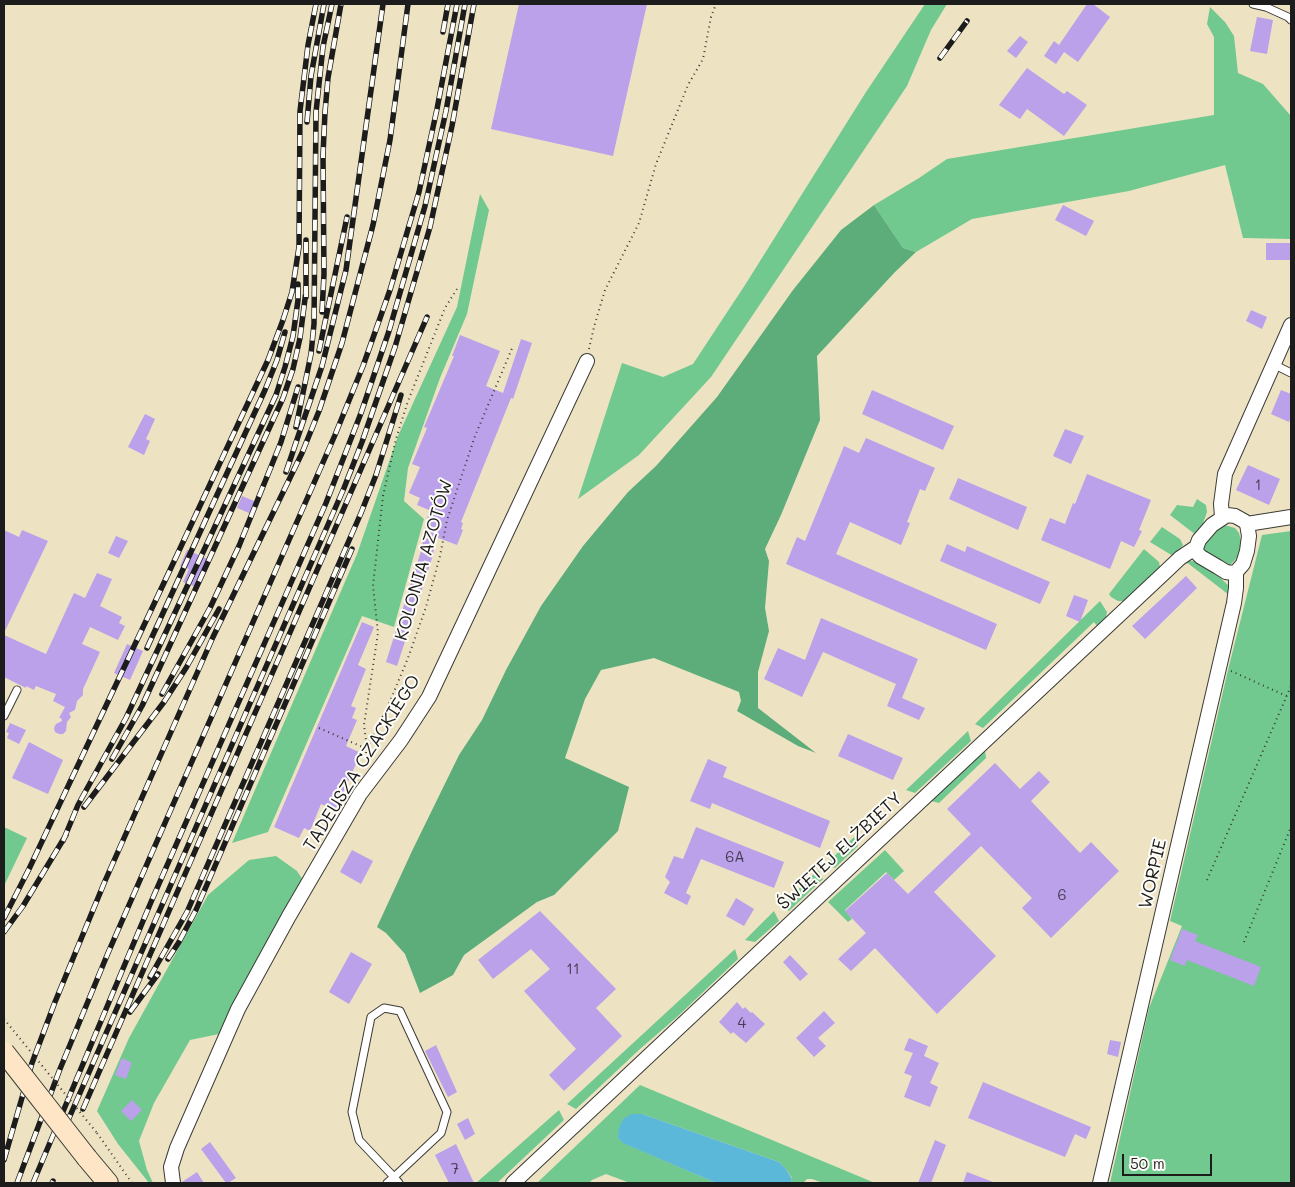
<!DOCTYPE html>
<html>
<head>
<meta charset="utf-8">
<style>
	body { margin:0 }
	#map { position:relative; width:1295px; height:1187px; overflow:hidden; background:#ede3c3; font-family:Mali,sans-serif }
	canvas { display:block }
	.frame { position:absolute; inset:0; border:5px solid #1c1c1c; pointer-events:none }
	.scale { position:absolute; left:1122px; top:1154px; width:90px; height:22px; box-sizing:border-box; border:2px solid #1c1c1c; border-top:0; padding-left:6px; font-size:15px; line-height:18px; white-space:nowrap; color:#1c1c1c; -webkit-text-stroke:4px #fdfcf7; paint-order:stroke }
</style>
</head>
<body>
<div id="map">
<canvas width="1295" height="1187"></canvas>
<div class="frame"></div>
<div class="scale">50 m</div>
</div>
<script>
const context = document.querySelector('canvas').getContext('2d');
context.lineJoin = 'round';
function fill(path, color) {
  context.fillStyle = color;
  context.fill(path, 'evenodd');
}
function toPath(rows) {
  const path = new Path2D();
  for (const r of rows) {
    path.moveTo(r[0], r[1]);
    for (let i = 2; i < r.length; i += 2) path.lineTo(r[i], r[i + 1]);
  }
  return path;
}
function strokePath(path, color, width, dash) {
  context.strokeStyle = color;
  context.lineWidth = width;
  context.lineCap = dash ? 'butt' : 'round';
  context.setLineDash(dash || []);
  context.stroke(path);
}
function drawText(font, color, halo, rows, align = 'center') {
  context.font = font + ' Mali,sans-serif';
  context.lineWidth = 4;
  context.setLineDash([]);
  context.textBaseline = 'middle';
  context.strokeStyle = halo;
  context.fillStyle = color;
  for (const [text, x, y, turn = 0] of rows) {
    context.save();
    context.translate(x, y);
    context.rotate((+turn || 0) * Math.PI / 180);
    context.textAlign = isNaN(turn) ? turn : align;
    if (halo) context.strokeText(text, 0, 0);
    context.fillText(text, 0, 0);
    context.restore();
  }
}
const green = toPath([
	[925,4,947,4,931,30,907,86,711,377,639,455,578,499,622,363,663,377,693,364,745,285,866,92],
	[1210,7,1225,22,1234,36,1238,73,1263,84,1291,116,1291,239,1243,238,1225,165,1129,191,972,219,916,252,903,248,874,205,919,178,947,159,1214,115,1214,37,1207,24],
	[480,194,489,210,467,314,440,378,408,468,404,501,424,519,394,627,362,616,268,832,232,843,357,554,398,436,457,307],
	[1197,499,1206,505,1207,512,1201,529,1196,535,1170,515,1177,505,1193,507],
	[1224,525,1235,528,1239,533,1241,541,1238,557,1230,565,1226,565,1203,551,1202,545,1219,528],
	[1162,527,1180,539,1183,545,1173,556,1150,542],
	[1291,531,1291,1183,1110,1183,1149,1008,1182,926,1170,921,1228,670,1262,535],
	[1144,549,1159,562,1160,567,1126,601,1118,601,1111,597,1109,594],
	[1185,561,1195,561,1214,572,1228,585,1229,595],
	[1100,601,1107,612,1106,617,1097,626,1094,622,983,728,975,724],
	[968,731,971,741,915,793,906,790],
	[985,750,986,758,939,803,931,801],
	[4,827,27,838,4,886],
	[854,837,858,846,835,868,826,864],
	[885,850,904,871,894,880,886,872,845,910,852,919,848,922,828,902],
	[276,856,297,871,303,880,219,1034,190,1040,154,1103,139,1141,147,1170,153,1183,149,1183,118,1144,97,1111,129,1038,208,895,249,860],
	[818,870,823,879,789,911,781,906],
	[774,911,779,921,755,942,745,940],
	[735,949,738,959,677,1017,640,1049,576,1109,567,1104],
	[640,1085,875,1183,823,1183,812,1179,807,1179,803,1183,790,1183,792,1178,786,1169,779,1162,642,1114,632,1114,618,1138,624,1143,716,1183,630,1183,606,1174,592,1180,589,1183,537,1183],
	[559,1110,564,1120,497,1183,476,1183]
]);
const forest = toPath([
	[874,205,903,248,916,252,895,272,817,356,820,420,781,515,765,549,769,561,765,608,769,631,758,672,758,708,816,753,798,746,737,711,741,701,739,692,654,658,601,670,585,699,565,758,629,787,618,831,554,895,537,902,464,955,453,975,420,993,405,954,386,933,377,927,412,851,459,755,482,720,506,670,541,606,583,546,628,492,656,466,717,397,793,290,841,230]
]);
const water = toPath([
	[632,1114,642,1114,779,1162,786,1169,792,1179,790,1183,716,1183,623,1143,618,1138,619,1128,623,1119]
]);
const building = toPath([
	[519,4,647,4,613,156,491,129],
	[1087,4,1093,4,1110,17,1078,62,1064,52,1056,64,1044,56,1054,41,1059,45],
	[1257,17,1273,20,1267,54,1250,51],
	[1020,36,1028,42,1016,58,1007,51],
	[1027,68,1064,94,1067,91,1087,105,1064,136,1027,109,1020,119,999,105],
	[1063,205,1094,221,1086,236,1055,220],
	[1266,243,1291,243,1291,260,1266,260],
	[1251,310,1267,317,1262,329,1246,321],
	[460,335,500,351,486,386,503,393,521,339,532,343,513,399,511,398,461,522,463,523,461,529,463,530,457,545,436,537,433,555,397,666,386,662,421,551,429,510,417,505,420,498,409,493,420,467,412,464,427,428,424,427,454,356,452,356],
	[872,390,954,426,943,450,862,414],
	[1281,390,1291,394,1291,417,1289,422,1271,414],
	[145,414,155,419,146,439,150,441,144,455,128,447],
	[1065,429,1084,436,1071,464,1053,456],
	[866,438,935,468,925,491,920,489,907,522,910,523,901,545,850,522,836,554,997,624,986,650,786,564,797,537,805,541,844,446,859,453],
	[1248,465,1280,479,1269,505,1236,490],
	[1087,474,1151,500,1139,530,1142,531,1134,547,1121,541,1110,569,1041,540,1050,518,1065,524,1073,503,1075,504],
	[958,478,1027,507,1018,530,949,499],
	[242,496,259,503,254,515,237,508],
	[4,530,19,537,22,530,48,541,4,633],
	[116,536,128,541,119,558,108,553],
	[947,544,965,552,967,546,1050,582,1040,604,940,561],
	[187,550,210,560,196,587,183,582,189,569,180,566],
	[97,573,112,579,100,606,122,617,119,623,125,626,118,640,90,627,82,644,100,652,83,689,83,695,77,701,75,710,69,713,71,717,67,722,66,731,63,734,59,734,55,732,54,728,56,724,62,721,61,718,59,718,65,707,53,701,56,694,36,686,34,690,26,686,26,688,4,677,4,635,46,654,74,593,85,598],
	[1186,576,1197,588,1145,639,1132,626],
	[1074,595,1088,600,1080,622,1066,616],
	[821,618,918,659,902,698,925,708,919,720,887,706,896,684,823,652,802,697,764,679,778,648,805,660],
	[362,622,374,627,358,665,366,669,351,706,356,708,352,718,357,720,346,746,361,753,335,810,321,804,310,831,304,828,299,838,274,827],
	[127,644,143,651,130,680,114,673],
	[10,723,26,730,19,744,7,738,9,733,6,732],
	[848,734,903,758,893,780,838,756],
	[29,742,63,760,48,794,12,778],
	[708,759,727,767,723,777,830,821,820,848,712,803,710,809,690,801],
	[995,763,1020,789,1039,771,1050,782,1031,801,1080,853,1091,842,1119,871,1051,938,1022,908,1032,898,981,846,934,892,996,956,937,1014,875,948,851,971,838,959,866,933,845,911,887,873,908,894,971,834,947,809],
	[696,827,784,862,774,888,701,859,686,893,691,896,687,905,664,893,670,882,665,877,674,856,683,859],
	[352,850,373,861,361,884,340,872],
	[736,898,754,909,744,926,726,916],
	[540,911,616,989,596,1008,622,1036,564,1091,549,1075,576,1049,524,991,550,969,531,949,493,979,478,960],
	[1182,929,1198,935,1195,941,1261,967,1254,986,1187,960,1185,966,1170,960],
	[351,952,372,964,349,1004,329,992],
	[790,955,808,974,800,981,783,962],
	[737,1002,743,1009,745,1007,751,1013,752,1012,765,1024,746,1043,733,1032,731,1034,719,1022],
	[824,1011,835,1023,818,1038,826,1046,814,1057,796,1038],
	[909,1038,928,1046,924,1056,939,1063,930,1083,938,1087,930,1107,904,1097,912,1076,904,1073,913,1053,904,1050],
	[1110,1040,1121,1042,1118,1057,1107,1054],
	[436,1045,457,1092,448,1097,425,1051],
	[122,1058,132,1063,126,1079,115,1075],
	[983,1082,1091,1127,1086,1139,1075,1134,1065,1157,968,1118],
	[132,1100,142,1110,131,1121,121,1111],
	[468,1118,475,1134,465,1140,457,1124],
	[935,1140,946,1145,931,1183,918,1183],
	[210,1142,236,1178,228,1183,226,1183,201,1149],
	[456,1144,474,1183,449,1183,435,1155],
	[197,1172,204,1183,182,1183,182,1182],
	[967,1172,993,1182,993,1183,963,1183]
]);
const path = toPath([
	[589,349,594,327,605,290,639,223,656,164,688,85,703,59,711,17,716,4],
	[1231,671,1291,698],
	[319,728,367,749],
	[367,749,364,725,378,633,373,586,383,496,396,439,408,401,445,308,457,289],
	[367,763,366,750,388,706,408,658,426,607,440,556,447,520,475,436,513,346],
	[1207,880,1291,686],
	[1244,942,1291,827],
	[97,1133,132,1183]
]);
const lane = toPath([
	[1253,4,1266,7,1288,17,1291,20],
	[1273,364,1291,373],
	[4,716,17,690],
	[387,1183,394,1177,441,1133,447,1112,400,1011,384,1008,371,1017,352,1112,359,1140,394,1177,399,1183]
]);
const street = toPath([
	[1227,515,1235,516,1244,521,1247,524,1249,536,1247,551,1243,564,1236,572,1233,573,1226,572,1218,567,1201,557,1195,551,1199,540,1212,525,1227,515],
	[1222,517,1221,504,1225,474,1291,325],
	[1247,524,1291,517],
	[173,1183,171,1167,177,1148,238,1009,289,916,360,794,401,740,429,697,587,361],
	[513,1183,1162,575,1180,558,1195,548],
	[1100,1183,1234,603,1236,588,1236,572]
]);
const secondary = toPath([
	[87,1158,108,1183]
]);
const rail = toPath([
	[443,32,448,4],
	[940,58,967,21],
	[307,122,311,76,324,4],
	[306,297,306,240],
	[322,312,324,274,323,155,325,112,328,78,341,4],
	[319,351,347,217],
	[296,427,311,354,314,324,316,112,323,47,332,4],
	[286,472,322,366,346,270,383,4],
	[147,648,265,390,277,360,285,332],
	[162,694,210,608,239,546,281,442,298,387],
	[112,759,142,706,283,398,293,369,300,338,306,291],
	[84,807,164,702,186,668,219,609],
	[63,841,78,805,126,718,276,395,285,367,293,336,298,300,298,284],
	[4,918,29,869,170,570,268,360,283,320,292,292,299,247,300,111,308,45,316,4],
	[4,932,23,906,66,835],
	[168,959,179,942,196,910,352,549],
	[150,977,187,912,361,513,376,475,401,395],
	[130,1012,158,974],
	[83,1109,427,317],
	[66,1125,344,488,362,442,395,347,430,227,452,126,474,4],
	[4,1160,32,1063,55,1002,105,881,213,637,302,453,319,411,342,343,373,225,390,140,408,4],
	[17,1183,60,1069,108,953,335,435,363,366,390,290,419,192,437,109,457,4],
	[33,1183,151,902,326,503,361,413,389,331,425,206,446,111,465,4],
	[52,1183,53,1181]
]);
const pathBridge = toPath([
	[4,1019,97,1133]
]);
const secondaryBridge = toPath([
	[4,1052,87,1158]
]);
const numberNames = [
	["1",1258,485],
	["6A",735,857],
	["6",1062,895],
	["11",573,969],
	["4",742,1023],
	["7",455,1169]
];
const streetNames = [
	["KOLONIA AZOTÓW",424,560,-74],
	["TADEUSZA CZACKIEGO",362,763,-58],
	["ŚWIĘTEJ ELŻBIETY",840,851,-43],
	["WORPIE",1153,874,-77]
];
fill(green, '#71c98f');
fill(forest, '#5cad7a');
fill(water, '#5bb8d9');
fill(building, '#bba0ea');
strokePath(lane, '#3b3a35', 9);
strokePath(street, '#3b3a35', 16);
strokePath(secondary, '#3b3a35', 22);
strokePath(path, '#3b3a35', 2, [1, 4]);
strokePath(lane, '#fff', 7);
strokePath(street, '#fff', 14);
strokePath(secondary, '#fde5c5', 20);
strokePath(rail, '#1c1c1c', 5.5);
strokePath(rail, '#fdfcf7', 4, [11]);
strokePath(secondaryBridge, '#3b3a35', 22, []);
strokePath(pathBridge, '#3b3a35', 2, [1, 4]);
strokePath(secondaryBridge, '#fde5c5', 20);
drawText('15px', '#443d50', null, numberNames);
drawText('18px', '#1c1c1c', '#fdfcf7', streetNames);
</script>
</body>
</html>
